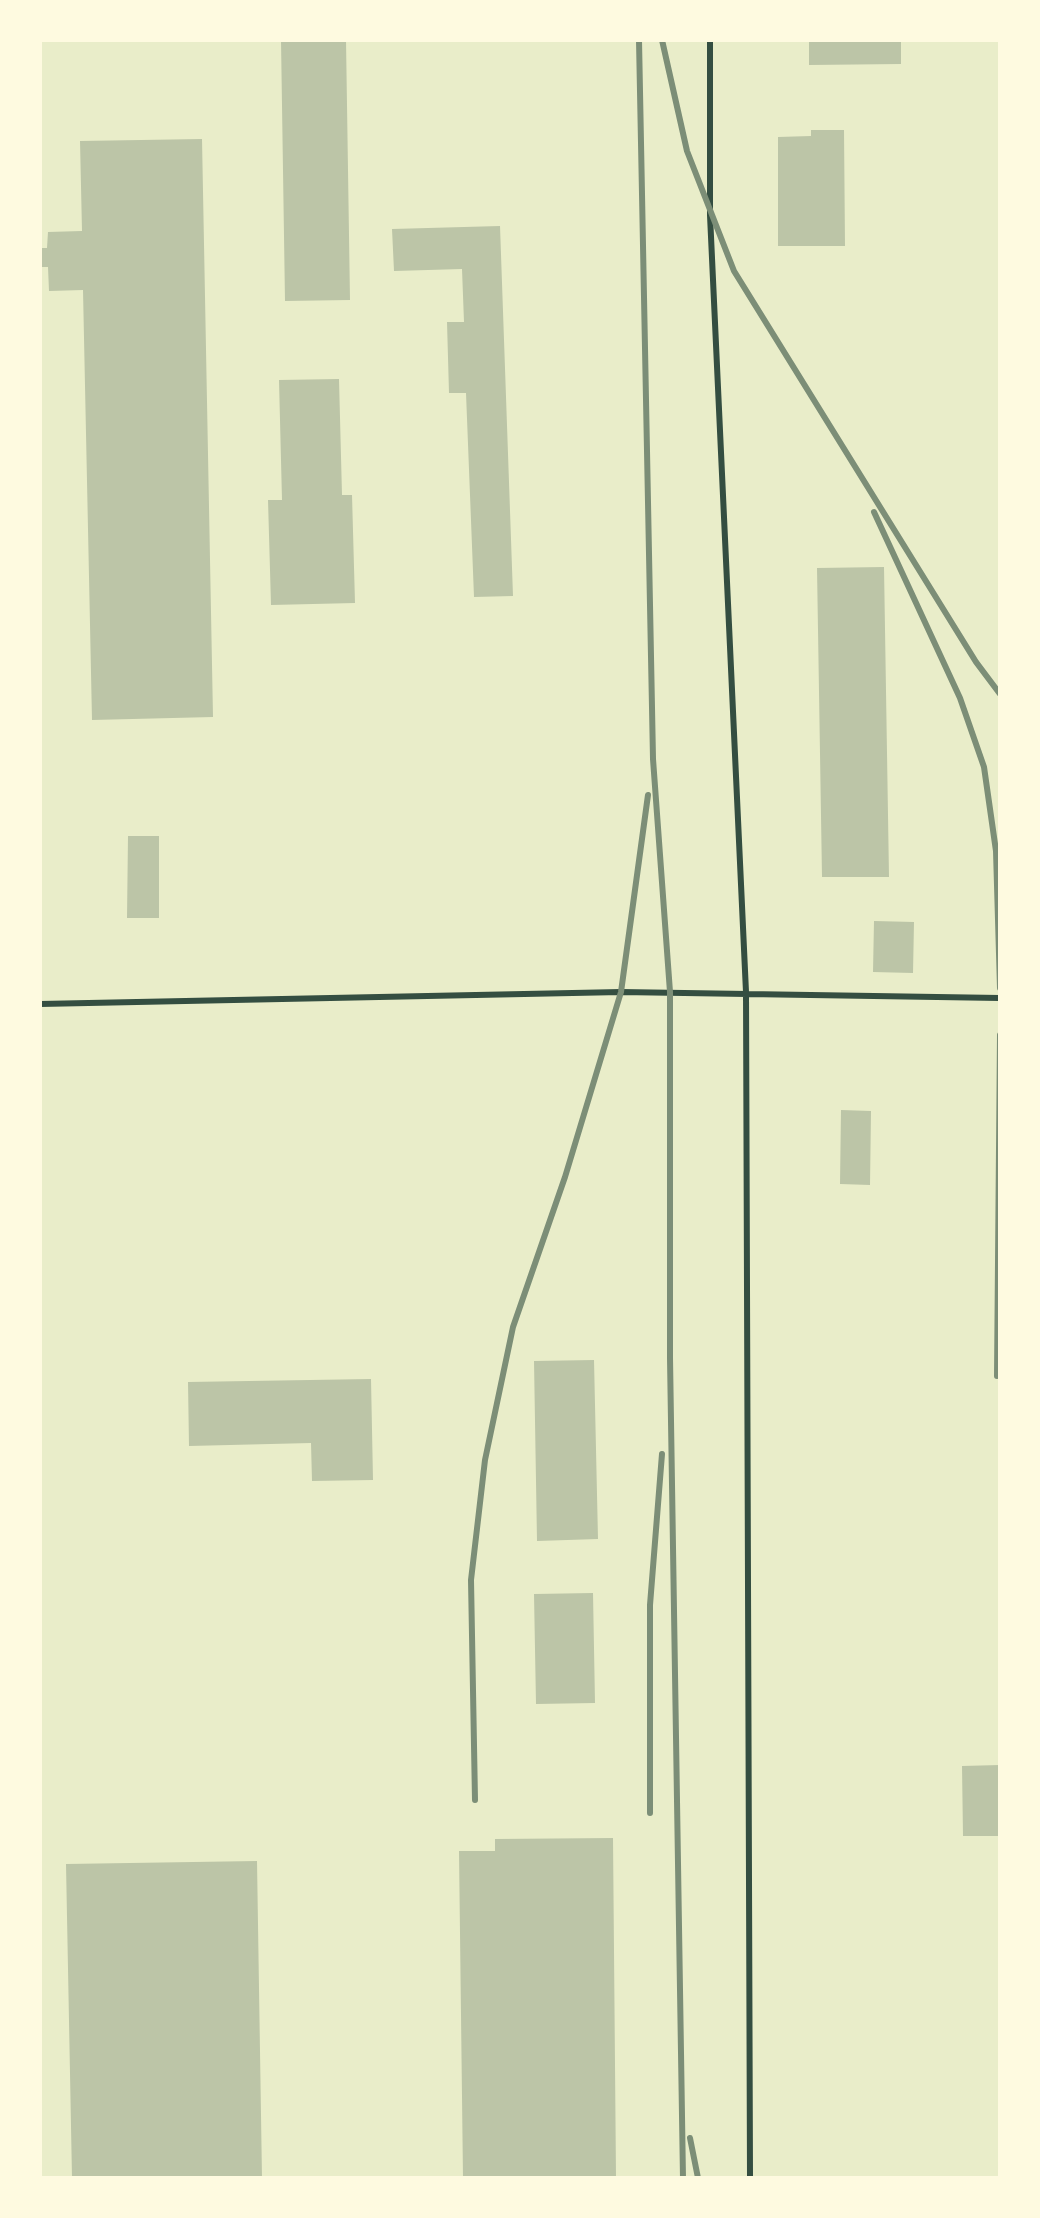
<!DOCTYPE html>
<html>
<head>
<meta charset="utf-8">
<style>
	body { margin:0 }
	#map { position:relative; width:1040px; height:2218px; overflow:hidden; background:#e9edc9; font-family:Bitter,serif }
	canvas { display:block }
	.frame { position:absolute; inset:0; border:42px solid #fefae0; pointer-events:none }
</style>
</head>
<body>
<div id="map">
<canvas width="1040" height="2218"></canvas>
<div class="frame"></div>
</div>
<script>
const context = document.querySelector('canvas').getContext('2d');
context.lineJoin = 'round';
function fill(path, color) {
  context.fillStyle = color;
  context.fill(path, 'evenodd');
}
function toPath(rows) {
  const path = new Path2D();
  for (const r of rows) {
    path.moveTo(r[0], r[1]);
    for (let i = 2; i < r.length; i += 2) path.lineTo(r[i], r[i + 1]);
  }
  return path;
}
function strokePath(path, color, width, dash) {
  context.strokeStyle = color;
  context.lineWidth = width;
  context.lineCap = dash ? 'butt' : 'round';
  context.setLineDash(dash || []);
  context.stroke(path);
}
const building = toPath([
	[281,40,346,40,350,300,285,301],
	[809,40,901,40,901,64,809,65],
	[811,130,844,130,845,246,778,246,778,137,811,136],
	[202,139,213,717,92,720,83,290,49,291,48,267,40,267,40,248,47,248,48,232,82,231,80,141],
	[500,226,513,596,474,597,466,393,449,393,447,322,464,322,462,269,394,271,392,229],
	[339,379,342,495,352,495,355,603,271,605,268,500,282,500,279,380],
	[884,567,889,877,822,877,817,568],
	[128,836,159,836,159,918,127,918],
	[874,921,914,922,913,973,873,972],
	[841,1110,871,1111,870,1185,840,1184],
	[594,1360,598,1539,537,1541,534,1361],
	[371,1379,373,1480,312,1481,311,1443,189,1446,188,1382],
	[593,1593,595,1703,536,1704,534,1594],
	[1000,1765,1000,1836,963,1836,962,1766],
	[613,1838,616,2178,463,2178,459,1851,495,1851,495,1839],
	[257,1861,262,2178,72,2178,66,1864]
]);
const service = toPath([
	[710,40,710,215,746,992,750,2178],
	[40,1004,621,992,1000,998]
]);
const rail = toPath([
	[639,40,653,759,670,992,670,1358,683,2178],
	[662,40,687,151,734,271,976,662,1000,694],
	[874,512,960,698,984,767,996,851,1000,988],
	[997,1376,1000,1035],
	[475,1800,471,1580,485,1460,513,1327,565,1177,621,992,648,795],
	[650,1813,650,1605,662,1454],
	[690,2138,698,2178]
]);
fill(building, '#bcc5a7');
strokePath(service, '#344e41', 6);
strokePath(rail, '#7c8e77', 6);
</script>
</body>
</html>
